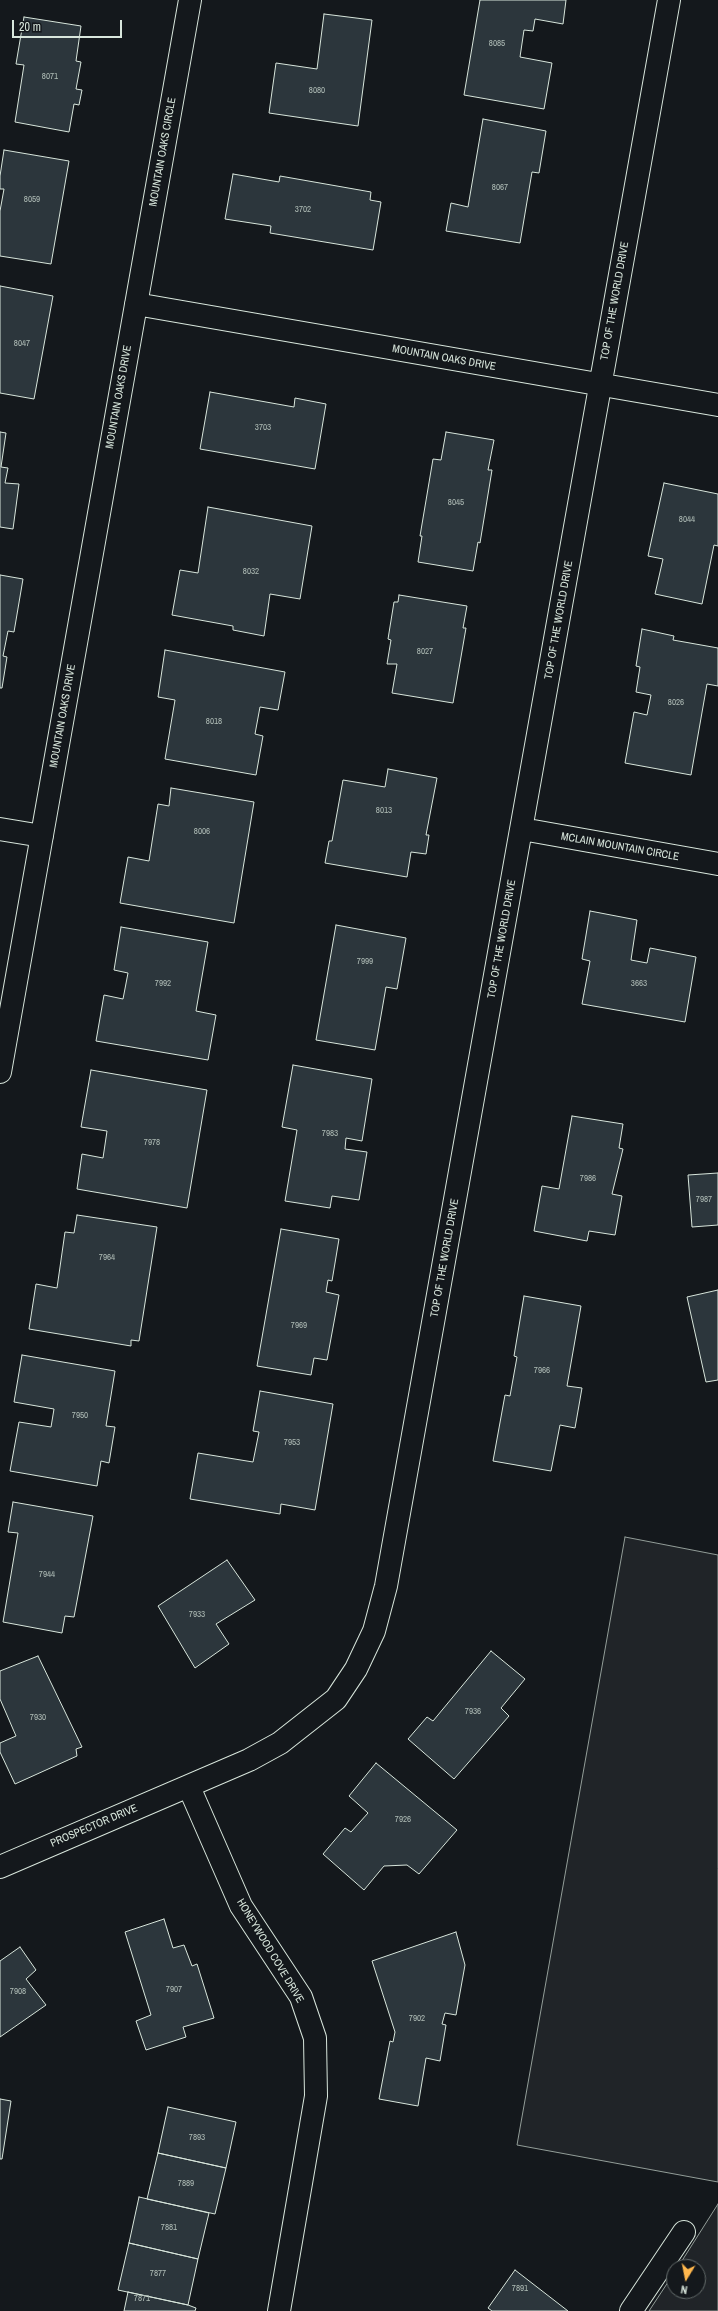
<!DOCTYPE html>
<html>
<head>
<meta charset="utf-8">
<style>
	body { margin:0 }
	#map { position:relative; width:718px; height:2311px; overflow:hidden; background:#14181c; font-family:"Archivo Narrow",sans-serif }
	canvas { display:block }
	.north { position:absolute; left:666px; top:2259px; width:40px; height:40px; box-sizing:border-box; background:#14181c; border:1px solid #626a69; border-radius:50%; rotate:190deg; font-size:11px; font-weight:700; line-height:16px; text-align:center; color:#d8e6dc }
	.north::after { content:''; display:block; margin:auto; width:14px; height:18px; background:#ffb74d; clip-path:polygon(50% 0,100% 100%,50% 72%,0 100%) }
	.scale { position:absolute; left:12px; top:20px; width:110px; height:18px; box-sizing:border-box; border:2px solid #d8e6dc; border-top:0; padding-left:5px; font-size:12px; line-height:14px; white-space:nowrap; color:#d8e6dc; -webkit-text-stroke:3px #14181c; paint-order:stroke }
</style>
</head>
<body>
<div id="map">
<canvas width="718" height="2311"></canvas>
<div class="north">N</div>
<div class="scale">20 m</div>
</div>
<script>
const context = document.querySelector('canvas').getContext('2d');
context.lineJoin = 'round';
function fill(path, color) {
  context.fillStyle = color;
  context.fill(path, 'evenodd');
}
function toPath(rows) {
  const path = new Path2D();
  for (const r of rows) {
    path.moveTo(r[0], r[1]);
    for (let i = 2; i < r.length; i += 2) path.lineTo(r[i], r[i + 1]);
  }
  return path;
}
function strokePath(path, color, width, dash) {
  context.strokeStyle = color;
  context.lineWidth = width;
  context.lineCap = dash ? 'butt' : 'round';
  context.setLineDash(dash || []);
  context.stroke(path);
}
function drawText(font, color, halo, rows, align = 'center') {
  context.font = font + ' "Archivo Narrow",sans-serif';
  context.lineWidth = 3;
  context.setLineDash([]);
  context.textBaseline = 'middle';
  context.strokeStyle = halo;
  context.fillStyle = color;
  for (const [text, x, y, turn = 0] of rows) {
    context.save();
    context.translate(x, y);
    context.rotate((+turn || 0) * Math.PI / 180);
    context.textAlign = isNaN(turn) ? turn : align;
    if (halo) context.strokeText(text, 0, 0);
    context.fillText(text, 0, 0);
    context.restore();
  }
}
const green = toPath([
	[625,1537,718,1555,718,2182,517,2145,625,1537],
	[718,2204,718,2311,649,2311,674,2273,674,2291,698,2291,698,2267,678,2267,718,2204]
]);
const building = toPath([
	[480,0,566,0,563,24,535,19,533,31,524,30,520,57,552,63,544,109,464,95,480,0],
	[324,14,372,20,358,126,269,113,276,63,317,69,324,14],
	[24,17,81,26,76,61,81,62,76,89,82,90,79,105,74,104,69,132,15,122,24,65,16,64,24,17],
	[483,119,546,131,539,173,532,172,520,243,446,231,451,203,468,207,483,119],
	[4,150,69,161,51,264,0,256,0,211,4,189,0,189,0,176,4,150],
	[233,174,279,182,280,176,371,192,370,200,381,202,373,250,270,233,271,226,225,219,233,174],
	[0,286,53,296,34,399,0,393,0,286],
	[210,392,294,407,295,398,326,404,315,469,200,449,210,392],
	[0,432,6,433,1,467,8,468,5,483,19,484,13,529,0,527,0,432],
	[446,432,494,440,488,470,492,470,480,543,478,542,473,571,418,562,422,536,420,536,433,459,441,460,446,432],
	[664,483,718,494,718,546,714,545,702,604,655,594,663,559,648,556,664,483],
	[208,507,312,526,300,599,270,594,264,636,233,630,233,626,172,615,180,570,198,573,208,507],
	[0,575,23,579,14,632,8,631,3,656,7,657,2,688,0,688,0,575],
	[399,595,467,606,463,628,466,628,453,703,392,693,397,664,387,664,391,640,388,639,394,602,398,602,399,595],
	[642,629,674,636,673,640,718,648,718,686,707,684,691,775,625,763,634,712,647,715,651,695,636,692,640,667,636,666,642,629],
	[165,650,285,672,278,710,260,707,255,734,263,736,256,775,165,759,175,700,158,697,165,650],
	[388,769,437,778,426,835,429,835,426,854,411,852,407,877,325,863,329,841,332,841,343,780,385,787,388,769],
	[171,788,254,802,234,923,120,903,128,857,149,861,158,804,169,806,171,788],
	[590,911,637,920,631,960,647,963,650,948,696,957,685,1022,582,1004,590,961,582,959,590,911],
	[336,925,406,938,397,989,386,987,375,1050,316,1040,336,925],
	[121,927,208,942,196,1011,216,1015,208,1060,96,1041,104,995,123,999,128,973,114,970,121,927],
	[293,1065,372,1079,362,1141,346,1138,345,1149,367,1152,359,1200,332,1196,330,1208,285,1201,297,1130,282,1127,293,1065],
	[91,1070,207,1090,187,1208,77,1189,82,1154,103,1158,107,1131,81,1127,91,1070],
	[572,1116,623,1124,619,1148,623,1149,612,1194,622,1196,615,1235,589,1231,587,1241,534,1231,542,1186,559,1189,572,1116],
	[718,1173,718,1225,692,1227,688,1175,718,1173],
	[77,1215,157,1227,139,1341,131,1340,131,1346,29,1329,36,1284,57,1288,65,1232,74,1233,77,1215],
	[281,1229,339,1239,332,1281,328,1280,326,1292,339,1295,327,1360,314,1358,311,1375,257,1366,281,1229],
	[718,1290,718,1380,706,1382,687,1297,718,1290],
	[524,1296,581,1306,567,1386,582,1388,575,1428,560,1425,551,1471,493,1461,505,1395,510,1396,517,1357,514,1356,524,1296],
	[22,1355,115,1371,106,1426,115,1427,109,1463,101,1461,97,1486,10,1471,19,1422,51,1427,54,1409,14,1402,22,1355],
	[260,1391,333,1404,315,1510,281,1504,280,1514,190,1499,198,1453,253,1462,259,1432,253,1431,260,1391],
	[13,1502,93,1516,74,1617,65,1616,62,1633,3,1622,18,1533,8,1532,13,1502],
	[227,1560,255,1600,216,1624,229,1644,195,1668,158,1606,227,1560],
	[491,1651,525,1679,501,1708,509,1716,454,1779,408,1739,427,1717,433,1721,491,1651],
	[38,1656,82,1747,76,1749,77,1756,15,1784,0,1752,0,1743,16,1736,0,1699,0,1671,38,1656],
	[376,1763,457,1830,419,1874,407,1865,384,1866,364,1890,323,1854,345,1828,351,1832,368,1813,349,1796,376,1763],
	[164,1919,173,1948,184,1945,192,1966,197,1964,214,2018,183,2027,186,2037,146,2050,136,2021,151,2015,125,1932,164,1919],
	[456,1932,465,1965,456,2015,445,2013,442,2024,446,2025,440,2061,426,2058,418,2106,379,2099,390,2041,393,2042,395,2032,372,1961,456,1932],
	[20,1947,36,1970,26,1979,46,2005,0,2037,0,1961,20,1947],
	[0,2099,11,2101,2,2159,0,2159,0,2099],
	[168,2107,236,2122,226,2168,158,2153,168,2107],
	[158,2153,226,2168,215,2214,147,2199,158,2153],
	[139,2197,209,2213,198,2259,129,2243,139,2197],
	[129,2243,198,2259,188,2305,118,2290,129,2243],
	[515,2270,568,2311,492,2311,488,2308,515,2270],
	[128,2292,188,2305,196,2308,195,2311,124,2311,128,2292]
]);
const street = toPath([
	[136,304,718,405],
	[0,829,42,836],
	[522,829,718,864],
	[0,1072,190,0],
	[189,1787,241,1906,301,1997,315,2038,316,2096,279,2311],
	[0,1867,249,1760,280,1743,336,1699,356,1669,374,1631,386,1586,669,0],
	[631,2311,684,2232]
]);
const numberNames = [
	["8085",497,44],
	["8071",50,77],
	["8080",317,91],
	["8067",500,188],
	["8059",32,200],
	["3702",303,210],
	["8047",22,344],
	["3703",263,428],
	["8045",456,503],
	["8044",687,520],
	["8032",251,572],
	["8027",425,652],
	["8026",676,703],
	["8018",214,722],
	["8013",384,811],
	["8006",202,832],
	["7999",365,962],
	["7992",163,984],
	["3663",639,984],
	["7983",330,1134],
	["7978",152,1143],
	["7986",588,1179],
	["7987",704,1200],
	["7964",107,1258],
	["7969",299,1326],
	["7966",542,1371],
	["7950",80,1416],
	["7953",292,1443],
	["7944",47,1575],
	["7933",197,1615],
	["7936",473,1712],
	["7930",38,1718],
	["7926",403,1820],
	["7907",174,1990],
	["7908",18,1992],
	["7902",417,2019],
	["7893",197,2138],
	["7889",186,2184],
	["7881",169,2228],
	["7877",158,2274],
	["7891",520,2289],
	["7871",142,2299]
];
const streetNames = [
	["MOUNTAIN OAKS CIRCLE",163,152,-80],
	["TOP OF THE WORLD DRIVE",615,301,-80],
	["MOUNTAIN OAKS DRIVE",444,358,10],
	["MOUNTAIN OAKS DRIVE",119,397,-80],
	["TOP OF THE WORLD DRIVE",559,620,-80],
	["MOUNTAIN OAKS DRIVE",63,716,-80],
	["MCLAIN MOUNTAIN CIRCLE",620,847,10],
	["TOP OF THE WORLD DRIVE",502,939,-80],
	["TOP OF THE WORLD DRIVE",445,1258,-80],
	["PROSPECTOR DRIVE",94,1826,-23],
	["HONEYWOOD COVE DRIVE",270,1951,59]
];
fill(green, '#202428');
strokePath(green, '#939e99', 1);
fill(building, '#2c363c');
strokePath(building, '#d8e6dc', 1);
strokePath(street, '#d8e6dc', 24);
strokePath(street, '#14181c', 22);
drawText('9px', '#adbab4', null, numberNames);
drawText('11px', '#d8e6dc', '#14181c', streetNames);
</script>
</body>
</html>
